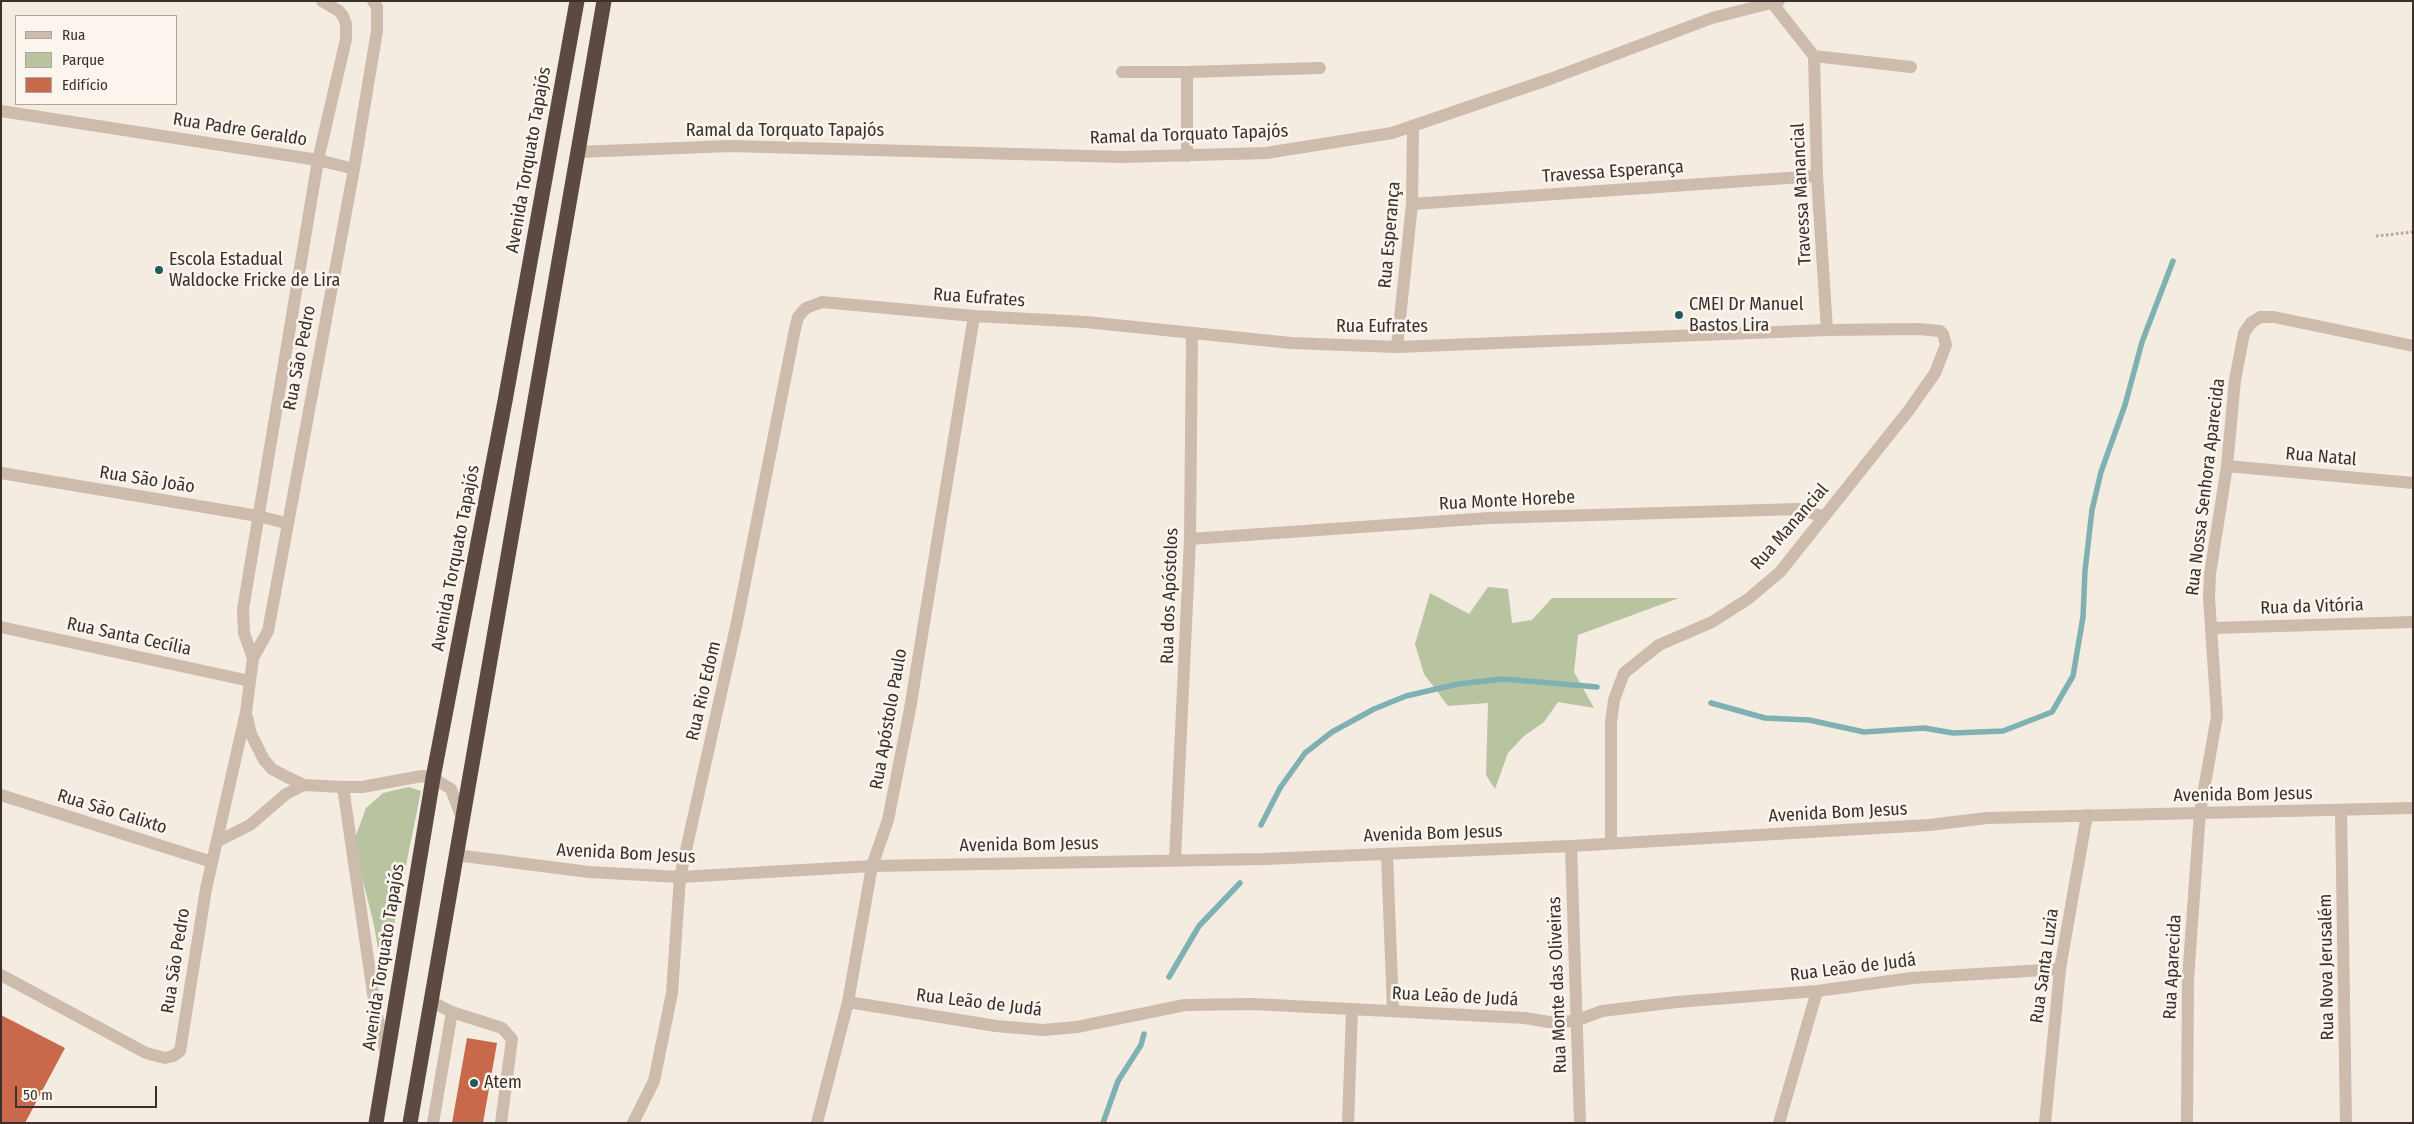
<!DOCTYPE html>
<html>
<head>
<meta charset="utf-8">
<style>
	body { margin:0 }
	#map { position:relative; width:2414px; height:1124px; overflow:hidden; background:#f4ebe1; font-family:"Fira Sans Condensed",sans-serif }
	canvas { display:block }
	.frame { position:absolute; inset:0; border:2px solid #3b302b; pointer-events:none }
	.legend { position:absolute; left:15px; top:15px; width:162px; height:90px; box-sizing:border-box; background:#fbf5ee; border:1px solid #aea6a0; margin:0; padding:6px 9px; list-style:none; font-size:15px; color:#3b302b }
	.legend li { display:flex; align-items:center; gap:10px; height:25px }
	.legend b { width:25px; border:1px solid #aea6a0 }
	.scale { position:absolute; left:15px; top:1086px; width:142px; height:22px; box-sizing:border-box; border:2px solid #3b302b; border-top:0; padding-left:6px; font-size:15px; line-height:18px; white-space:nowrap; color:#3b302b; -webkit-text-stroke:4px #fbf5ee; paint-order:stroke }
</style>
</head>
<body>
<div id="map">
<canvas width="2414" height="1124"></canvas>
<div class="frame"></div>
<ul class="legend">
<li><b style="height:6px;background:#cdbbac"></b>Rua</li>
<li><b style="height:14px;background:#b8c4a0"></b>Parque</li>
<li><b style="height:14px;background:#c8694b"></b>Edifício</li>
</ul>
<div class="scale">50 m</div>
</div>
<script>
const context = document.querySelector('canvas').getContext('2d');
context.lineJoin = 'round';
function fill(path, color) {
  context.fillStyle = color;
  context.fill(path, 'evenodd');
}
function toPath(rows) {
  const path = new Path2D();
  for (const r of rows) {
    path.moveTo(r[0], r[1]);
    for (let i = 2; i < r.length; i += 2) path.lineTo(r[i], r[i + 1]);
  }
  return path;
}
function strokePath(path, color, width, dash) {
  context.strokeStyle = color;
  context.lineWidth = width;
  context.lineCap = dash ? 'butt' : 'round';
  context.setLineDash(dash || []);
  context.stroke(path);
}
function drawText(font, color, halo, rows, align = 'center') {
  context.font = font + ' "Fira Sans Condensed",sans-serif';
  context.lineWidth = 5;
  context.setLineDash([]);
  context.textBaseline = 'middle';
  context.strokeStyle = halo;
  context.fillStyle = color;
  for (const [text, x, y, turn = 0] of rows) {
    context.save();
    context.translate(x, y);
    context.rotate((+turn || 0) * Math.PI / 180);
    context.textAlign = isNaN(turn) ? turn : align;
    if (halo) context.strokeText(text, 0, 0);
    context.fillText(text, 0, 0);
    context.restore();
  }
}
const green = toPath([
	[1488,587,1508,589,1512,623,1532,620,1552,598,1679,598,1578,635,1574,672,1594,708,1558,702,1544,722,1524,736,1508,753,1495,789,1486,775,1488,703,1448,706,1424,674,1415,644,1430,593,1469,614],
	[409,787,421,791,383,979,374,925,355,849,355,838,366,808,383,793]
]);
const stream = toPath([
	[1711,703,1765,718,1809,720,1864,732,1924,728,1953,733,2003,731,2052,712,2073,676,2083,617,2085,571,2092,510,2101,472,2125,405,2142,342,2173,261],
	[1261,825,1280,788,1305,753,1332,732,1374,709,1406,696,1458,684,1503,679,1597,687],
	[1169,977,1199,926,1240,883],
	[1103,1123,1118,1081,1141,1045,1144,1034]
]);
const building = toPath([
	[1,1015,65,1048,25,1123,1,1123],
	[467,1038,497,1043,483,1123,452,1123]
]);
const path = toPath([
	[2376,236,2413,232]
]);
const minor = toPath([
	[1773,4,1814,56,1817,176,1827,330],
	[1814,56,1911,67],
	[1122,72,1187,72,1320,68],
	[1,111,318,160,354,169],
	[577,152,731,146,1123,157,1266,153,1392,133,1550,79,1712,18,1779,1],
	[1187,156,1187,72],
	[1412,204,1817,176],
	[1397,347,1412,204,1413,127],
	[2227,466,2413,483],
	[1,473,258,516,286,523],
	[1190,539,1489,518,1799,509,1824,517],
	[1,627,250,681],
	[2212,628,2413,622],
	[253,658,244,633,243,609,318,160,346,39,346,24,343,16,339,11,322,1],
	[247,717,251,734,264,760,272,769,287,777,304,785,343,787,362,787,422,776,433,778,451,789,462,818],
	[343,787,375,1007,386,1054],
	[1,795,212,862],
	[2341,811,2346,1123],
	[218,841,250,825,286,794,304,785],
	[1571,846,1580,1123],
	[1387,854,1393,1011],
	[456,855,589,872,680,877,872,866,1264,859,1571,846,1929,825,1987,818,2413,808],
	[1175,859,1190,539,1192,333],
	[1,975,146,1053,165,1058,173,1056,180,1051,206,889,246,712,253,658,268,631,354,169,377,31,377,7,373,1],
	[432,1002,452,1012,502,1028,512,1039,501,1123],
	[848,1002,996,1026,1043,1030,1077,1027,1185,1005,1253,1004,1525,1018,1549,1022,1575,1021,1602,1011,1677,1002,1817,991,1912,978,2060,969],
	[433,1123,452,1012],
	[633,1123,654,1081,672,993,680,877,737,622,795,329,798,317,806,308,822,302,974,316,1086,322,1291,343,1397,347,1827,330,1918,329,1940,331,1943,334,1946,345,1935,373,1909,410,1780,572,1748,599,1712,622,1659,645,1624,673,1614,700,1611,722,1611,843],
	[817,1123,848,1002,872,866,888,820,910,709,974,316],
	[1348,1123,1352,1010],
	[1779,1123,1817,991],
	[2045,1123,2060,969,2087,815],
	[2187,1123,2188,979,2200,812,2217,716,2209,598,2210,574,2227,466,2235,380,2244,333,2251,323,2260,317,2274,317,2413,346]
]);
const highway = toPath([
	[376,1123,433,778,505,401,577,1],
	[410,1123,604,1]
]);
const markers = [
	[159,270,5,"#1f5a5e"],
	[1679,315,5,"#1f5a5e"],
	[474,1083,5,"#1f5a5e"]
];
const streetNames = [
	["Rua Padre Geraldo",240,130,9],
	["Ramal da Torquato Tapajós",785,131],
	["Ramal da Torquato Tapajós",1189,135,-2],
	["Avenida Torquato Tapajós",529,160,-80],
	["Travessa Esperança",1613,172,-4],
	["Travessa Manancial",1802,194,-93],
	["Rua Esperança",1390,235,-85],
	["Rua Eufrates",979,298,4],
	["Rua Eufrates",1382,327],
	["Rua São Pedro",300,358,-79],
	["Rua Natal",2321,457,5],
	["Rua São João",147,480,9],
	["Rua Nossa Senhora Aparecida",2206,487,-83],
	["Rua Monte Horebe",1507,501,-3],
	["Rua Manancial",1790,527,-49],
	["Avenida Torquato Tapajós",456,558,-79],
	["Rua dos Apóstolos",1170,596,-88],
	["Rua da Vitória",2312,607,-2],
	["Rua Santa Cecília",129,637,12],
	["Rua Rio Edom",704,691,-77],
	["Rua Apóstolo Paulo",889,719,-80],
	["Avenida Bom Jesus",2243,795,-1],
	["Rua São Calixto",112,812,17],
	["Avenida Bom Jesus",1838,813,-3],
	["Avenida Bom Jesus",1433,834,-2],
	["Avenida Bom Jesus",1029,845,-1],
	["Avenida Bom Jesus",626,854,3],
	["Avenida Torquato Tapajós",384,957,-81],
	["Rua São Pedro",176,961,-81],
	["Rua Santa Luzia",2045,966,-82],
	["Rua Aparecida",2173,967,-87],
	["Rua Nova Jerusalém",2327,967,-91],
	["Rua Leão de Judá",1853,968,-7],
	["Rua Monte das Oliveiras",1558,985,-92],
	["Rua Leão de Judá",1455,997,3],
	["Rua Leão de Judá",979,1003,7]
];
const poiNames = [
	["Escola Estadual",169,260],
	["Waldocke Fricke de Lira",169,281],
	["CMEI Dr Manuel",1689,305],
	["Bastos Lira",1689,326],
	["Atem",484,1083]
];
fill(green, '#b8c4a0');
strokePath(stream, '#7fb0b2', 5.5);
fill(building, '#c8694b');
strokePath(path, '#b9a596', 3, [2.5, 2.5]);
strokePath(minor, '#cdbbac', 12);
strokePath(highway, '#5c4a42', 15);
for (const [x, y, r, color] of markers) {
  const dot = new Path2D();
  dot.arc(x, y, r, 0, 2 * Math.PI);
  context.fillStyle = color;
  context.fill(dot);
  strokePath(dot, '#fbf5ee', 2);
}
drawText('18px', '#3b302b', '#fbf5ee', streetNames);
drawText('18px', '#3b302b', '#fbf5ee', poiNames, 'left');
</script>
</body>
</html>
